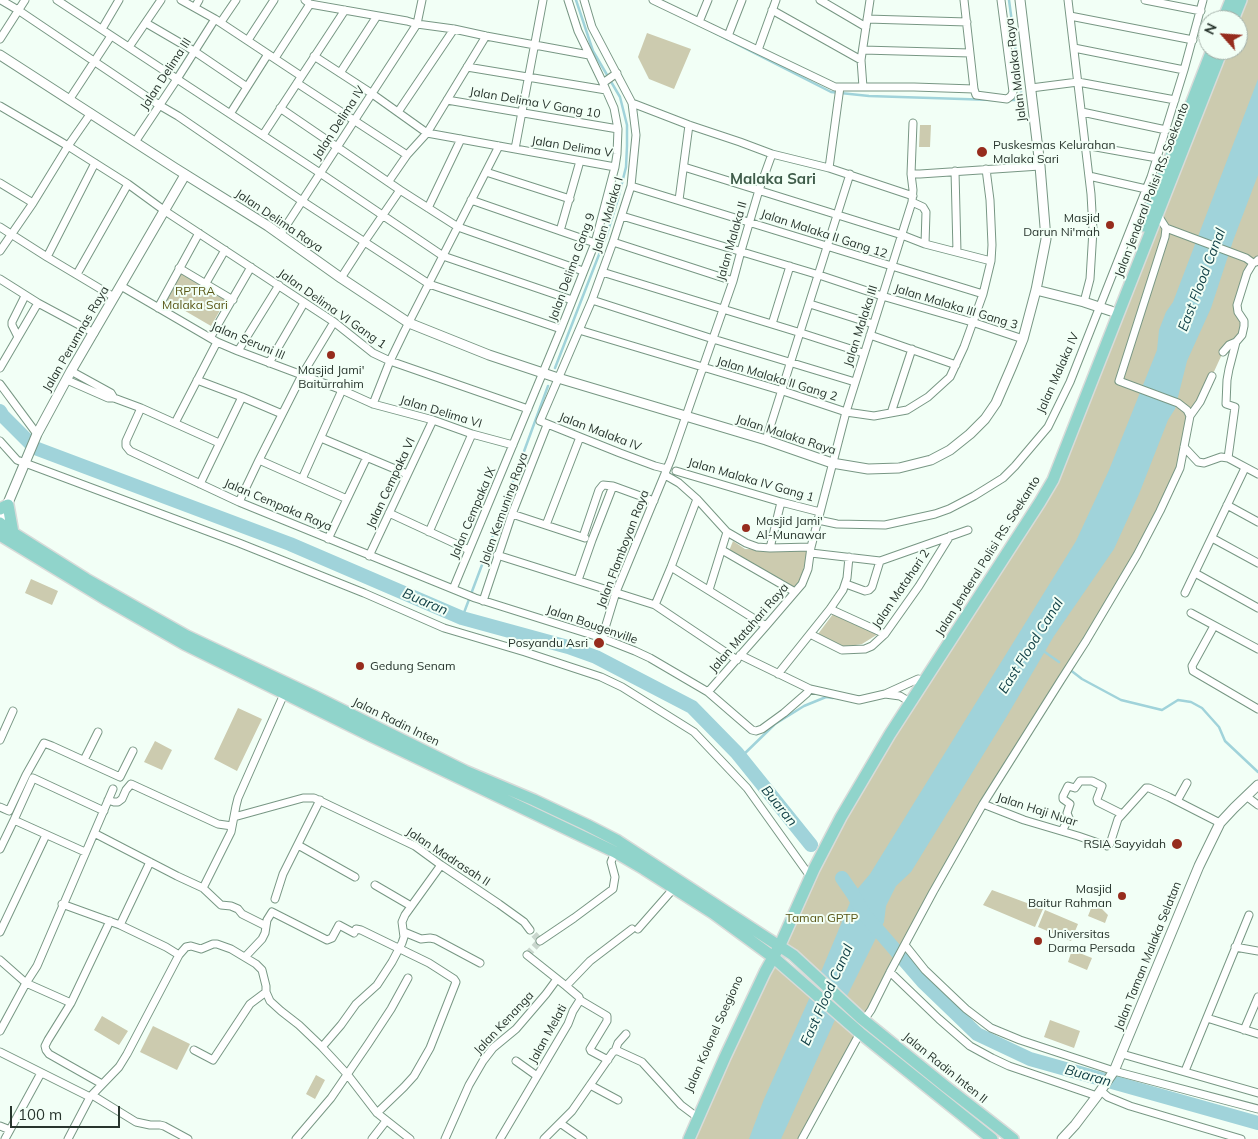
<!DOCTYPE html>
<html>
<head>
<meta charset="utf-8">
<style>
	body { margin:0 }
	#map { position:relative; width:1258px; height:1139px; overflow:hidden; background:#f2fff6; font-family:Mulish,sans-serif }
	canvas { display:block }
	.north { position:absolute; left:1198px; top:10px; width:50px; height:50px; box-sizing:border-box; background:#f2fff6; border:1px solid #a1aea6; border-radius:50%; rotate:296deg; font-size:14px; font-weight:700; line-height:20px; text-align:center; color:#28352d }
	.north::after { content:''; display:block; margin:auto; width:18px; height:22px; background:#962c1d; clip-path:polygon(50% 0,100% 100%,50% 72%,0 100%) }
	.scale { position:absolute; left:10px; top:1106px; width:110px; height:22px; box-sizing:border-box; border:2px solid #28352d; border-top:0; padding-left:6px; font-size:15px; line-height:18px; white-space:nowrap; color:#28352d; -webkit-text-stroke:4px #f2fff6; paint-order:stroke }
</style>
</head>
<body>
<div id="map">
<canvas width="1258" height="1139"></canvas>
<div class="north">N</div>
<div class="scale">100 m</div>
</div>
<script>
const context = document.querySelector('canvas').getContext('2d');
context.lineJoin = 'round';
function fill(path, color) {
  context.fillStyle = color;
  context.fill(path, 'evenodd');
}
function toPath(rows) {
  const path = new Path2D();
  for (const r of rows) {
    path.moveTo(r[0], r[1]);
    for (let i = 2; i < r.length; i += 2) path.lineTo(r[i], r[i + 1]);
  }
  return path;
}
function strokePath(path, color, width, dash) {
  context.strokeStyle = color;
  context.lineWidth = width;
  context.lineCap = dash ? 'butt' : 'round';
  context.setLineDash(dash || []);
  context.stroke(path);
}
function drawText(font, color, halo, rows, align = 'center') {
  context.font = font + ' Mulish,sans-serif';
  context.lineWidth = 4;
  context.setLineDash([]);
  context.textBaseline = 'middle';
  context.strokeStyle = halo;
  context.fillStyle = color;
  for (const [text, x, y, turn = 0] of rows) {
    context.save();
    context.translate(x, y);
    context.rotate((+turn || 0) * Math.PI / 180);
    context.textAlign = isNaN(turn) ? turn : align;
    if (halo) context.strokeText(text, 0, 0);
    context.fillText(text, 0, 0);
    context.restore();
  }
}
const green = toPath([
	[1241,0,1258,0,1258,260,1253,263,1237,305,1244,321,1242,335,1223,352,1212,376,1190,416,1182,459,1137,555,983,804,864,1020,789,952,787,942,841,817,1040,502,1222,50,1238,50,1238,20],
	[647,33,691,49,674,89,649,79,638,57],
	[920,125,931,125,930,147,919,147],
	[180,270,227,298,211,326,163,298],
	[733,541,745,549,808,551,800,583,795,589,729,551],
	[31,579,58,591,52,605,25,593],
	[833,614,878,634,862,644,843,647,818,634],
	[238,708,262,719,237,771,214,759],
	[155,741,172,750,162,770,144,762],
	[992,890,1043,909,1035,927,983,905],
	[1094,901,1108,915,1105,923,1088,916],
	[1045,910,1078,924,1071,941,1038,927],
	[1072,950,1092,958,1087,970,1068,962],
	[773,957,860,1033,802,1139,689,1139],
	[102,1016,128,1031,119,1045,94,1030],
	[1050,1020,1080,1031,1074,1048,1044,1037],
	[153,1026,190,1044,177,1070,140,1052],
	[316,1075,325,1080,315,1099,306,1094]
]);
const water = toPath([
	[1258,79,1258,175,1233,241,1211,308,1187,361,1175,409,1168,420,1139,494,1114,549,1054,636,1007,716,911,872,896,886,886,906,884,922,834,1022,781,1139,749,1139,764,1099,818,979,854,893,870,874,1076,541,1109,470,1157,350,1159,330,1166,312,1173,302]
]);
const stream = toPath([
	[709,30,831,92,869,96,993,100],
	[1009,100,1017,100,1021,97,1021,89,1009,0],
	[555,368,607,234,618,199,626,167,627,146,627,125,620,97,593,51,576,0],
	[462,618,497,525,548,386],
	[1042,650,1059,662],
	[1069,669,1082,679,1121,700,1162,710,1178,700,1191,702,1202,708,1219,727,1225,741,1258,772],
	[740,758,775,724,804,706,826,697,833,698]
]);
const river = toPath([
	[0,411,3,416,35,448,290,544,462,618,568,647,596,657,692,707,737,753,811,845],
	[842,878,853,894,864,914,923,982,977,1034,1030,1059,1258,1123]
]);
const minorTunnel = toPath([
	[527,955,540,941,530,930]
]);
const minor = toPath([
	[1,0,18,10,159,105,178,116,302,201,429,284,561,329],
	[57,0,320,173,443,256,572,300],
	[181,0,215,19,301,76],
	[305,0,310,4,407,21,417,24,454,29,486,36,589,55],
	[584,0,592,27,632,103,636,135,631,186,613,242,592,300,540,421,620,453,655,466,667,469],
	[653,0,835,87,914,87,974,89],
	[820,0,866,27],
	[964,0,974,89,976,95,1007,99,1011,96,1013,92,1001,0],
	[1068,0,1091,194,1093,230,1090,279,1084,302],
	[1145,0,1201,11],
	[195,7,199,0],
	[772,10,861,60],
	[1070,16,1193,40],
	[867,19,967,22],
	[221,22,236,0],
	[699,22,708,0],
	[146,23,194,51,247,87],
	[102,29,119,0],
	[728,36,742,0],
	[0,39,25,0],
	[248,40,274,0],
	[129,47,161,0],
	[1074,48,1184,70],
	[758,50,776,0],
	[863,50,970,53],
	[314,56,371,93,427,133,615,167],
	[275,58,310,4],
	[467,67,606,90],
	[340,73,377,16],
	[297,83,407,155],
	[603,83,617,73],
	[863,87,861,60,870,0],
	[1031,88,1078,82,1175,100],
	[69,100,111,36],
	[447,100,618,129],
	[632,103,689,125,740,142,772,154,829,168,913,196],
	[0,106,68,146,128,184,165,211,334,322,373,353,390,361,528,409],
	[280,108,400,190,458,227,583,271],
	[398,112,454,29],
	[1082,112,1166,130],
	[230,114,268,54],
	[263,135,345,10],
	[135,142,177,79,215,19],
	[1085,145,1157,158],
	[515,149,543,0],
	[684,167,902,235,925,244,991,261],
	[829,168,840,87],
	[955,171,957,252],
	[486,172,570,199],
	[911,174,920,174,1040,166],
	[1089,176,1146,189],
	[389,181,407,155,427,133,486,36],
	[0,183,33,203],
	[631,186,983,294],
	[471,200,595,243],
	[679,200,689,125],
	[912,202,923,207,926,212,925,244],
	[428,208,461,139],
	[1157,214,1166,228,1246,258,1253,263,1256,262,1258,260],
	[622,216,819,275,882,296,972,322,1023,339],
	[0,227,47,257,114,297],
	[560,231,580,161],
	[280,235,417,24,422,0],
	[613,242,733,281],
	[0,251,33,203,68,146,91,113],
	[47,257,95,163],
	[179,268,233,300],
	[602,272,801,333,863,353],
	[77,274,128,184],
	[341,278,365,241,400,190],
	[0,279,38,303,94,333],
	[206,283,225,250],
	[121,286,217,342,238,351,342,390,373,404,433,420,472,434,513,445],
	[592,300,713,339,855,382],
	[810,304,873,324],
	[158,308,199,233],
	[772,324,790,266],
	[579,330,783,391,846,412,874,416,907,410,928,397,950,377,964,347,983,294,991,261,992,245,990,200,986,169],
	[870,335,956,365],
	[18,337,12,325,12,322,25,296],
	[210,338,251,267],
	[238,351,279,285],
	[1223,352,1229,345,1236,342],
	[269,363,304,303],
	[0,368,38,303],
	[71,371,111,393,114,398],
	[67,380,108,398,114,398,141,408,219,443],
	[197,380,242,397,282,414],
	[0,384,37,434],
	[373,404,390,361,404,332,499,146],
	[141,408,126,441,126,446,130,451,239,502,475,598,602,638,635,651,650,658,708,692,752,730,756,731,762,729,784,713,807,693,810,689],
	[891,413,912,349],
	[1190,416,1200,402,1212,376],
	[175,423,217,342],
	[321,438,407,474],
	[766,440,850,174],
	[0,441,17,460,25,463,239,543,364,593,444,628,525,652,601,677,622,687,694,732,747,788,807,872],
	[1184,447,1198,462,1204,463,1221,457,1228,458,1258,474],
	[1228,458,1235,407,1226,404,1227,380,1229,369,1236,342,1242,335,1244,326,1244,321,1238,312,1237,305,1247,273,1253,263],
	[259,460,347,499],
	[676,471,781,502,820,512],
	[665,475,679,483,697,499,727,532,746,543,757,547,770,548,811,547,818,520,837,524,885,525,935,514,949,509,974,496,1003,478,1015,466,1048,427,1070,382,1151,177,1184,70,1203,0],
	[302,479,342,390],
	[200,484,242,397],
	[239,502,259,460,302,375,334,322],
	[1227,505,1258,522],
	[389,513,469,550],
	[512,514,585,538],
	[818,520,846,412,912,202,913,190,911,174,913,123],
	[546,525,580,437],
	[429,532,472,434],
	[583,537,599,490,603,485,613,486,654,501],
	[1212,538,1258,563],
	[328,539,367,457],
	[770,548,781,502],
	[722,550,795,592],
	[811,553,880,561,968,530],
	[497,555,655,605,737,660],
	[369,556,433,420],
	[671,567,766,626],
	[1195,573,1258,608],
	[578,580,592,540,613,486],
	[846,584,865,591,869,590,872,587,880,561],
	[453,589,561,329,595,243,615,167,617,154,618,129,614,108,603,83,578,31,568,0],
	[709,590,727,532],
	[1185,593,1245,468],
	[483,601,512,514,547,425],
	[655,605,671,567,697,499],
	[830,609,885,634],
	[1191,613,1258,649],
	[1214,626,1192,666,1193,671,1258,709],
	[810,634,842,650,865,649,872,646,885,634,919,586,950,536],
	[602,638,616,592,671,459,733,281,741,251,759,190,772,154],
	[740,655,810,689,859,700,885,694,900,696,905,699],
	[778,674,830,609,843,590,847,578,849,557],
	[708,692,766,626,802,584,808,569,811,547],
	[885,694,918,679],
	[0,740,13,711],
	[84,760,98,732],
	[1246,796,1258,805],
	[108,800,114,802,118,802,122,799,126,790,131,784,218,824,232,826],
	[1177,801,1187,783],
	[983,804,1024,820,1078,836,1107,846,1110,844,1118,819,1146,788,1149,788,1169,797,1220,823],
	[0,807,9,811,26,775,44,743,52,746,120,777,133,751],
	[234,817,303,798,314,798,415,846,441,865,499,904,524,922,530,930],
	[14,820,33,778,104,811],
	[1062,831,1069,818,1067,813,1070,804,1063,799,1063,796,1068,786,1075,788,1080,781,1092,781,1102,786,1097,799,1098,802,1122,814],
	[94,833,177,876,203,888,221,905,231,906,238,909,242,914,266,926],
	[298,845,355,877],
	[0,849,14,820,85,852],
	[375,885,411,906],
	[203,888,231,832,236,806,238,798,284,694],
	[275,899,283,874,320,800],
	[62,904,120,925,166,947,179,955,186,947,191,946,201,949,213,944,217,944,231,949,256,964,262,970,266,986,266,992,270,1001,281,1011,299,1025,322,1047,347,1074,377,1113,410,1139],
	[120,925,150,862],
	[638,929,674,888],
	[0,932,46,835],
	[404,932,421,939,430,938,435,939,480,963],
	[540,941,574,918,613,889,615,877,611,862,615,852],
	[905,945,925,970,946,990,966,1009,991,1028,1020,1040,1114,1071,1258,1109],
	[1235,947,1258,951],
	[527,955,566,986,579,997,580,1000,607,1016,607,1021,590,1049,591,1051,608,1060],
	[245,957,262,939,265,933,267,920,272,912,327,940,332,938,339,925,354,933,356,929,361,930,429,963,454,979,456,982,430,1048,414,1076,404,1087,377,1113],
	[0,960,26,983,71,1003],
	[890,972,939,1019,970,1046,992,1058,1009,1066,1097,1096],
	[566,986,590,961,632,929],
	[1207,1018,1258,1034],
	[864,1020,871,1010,890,972,933,892,983,804,1061,680,1086,641,1137,555,1160,511,1180,468,1190,416,1187,410,1178,403,1119,381,1165,237,1166,228],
	[1244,1030,1258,997],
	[0,1031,26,983,37,966,113,789],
	[322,1047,341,1025,356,1004,377,985,392,962,402,943,404,937,402,922,405,915,441,865],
	[194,1050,213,1060,250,1004,266,992],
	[615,1051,618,1051,642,1062,681,1105,693,1114],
	[0,1052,90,1097],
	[1122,1054,1258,1093],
	[516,1061,537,1076],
	[1185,1071,1249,915],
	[102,1084,49,1054,46,1050,45,1046,48,1040,71,1003,110,921],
	[590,1085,618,1100],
	[1101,1091,1108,1097,1130,1106,1241,1139],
	[92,1095,136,1122,150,1125,160,1125,164,1126,188,1139],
	[560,1123,583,1139],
	[0,1126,10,1130],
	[5,1139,41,1073],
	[68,1139,90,1097,119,1067,127,1054,179,955],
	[296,1139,331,1098,368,1044,391,1009,408,978],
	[372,1139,386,1121],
	[445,1139,469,1085,483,1061,493,1048,516,1029,546,994,557,979],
	[500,1139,568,1024,573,1011,580,1000],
	[544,1139,572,1111,613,1052,615,1051,618,1043,626,1034],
	[802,1139,860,1033]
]);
const tertiary = toPath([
	[0,55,175,168,268,226,341,278,409,323,489,355,558,378,766,440,832,463,868,469,899,468,931,460,950,450,970,434,985,419,996,403,1012,366,1023,339,1036,290,1046,239,1040,166,1020,0],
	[1036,290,1084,302,1111,311],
	[0,522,37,434,71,371,185,175],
	[1062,1139,1075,1125,1097,1096,1114,1071,1199,866,1220,823,1234,808,1258,785]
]);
const primary = toPath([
	[1223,20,1231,0],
	[1233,20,1241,0],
	[1144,226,1212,50],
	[0,509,8,505,13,533],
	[0,523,13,533,86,579,187,636,314,696,465,771,534,800,587,825,618,841,793,955,861,1018,945,1086,1013,1139],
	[0,535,107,600,184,644,371,736,615,852,644,869,713,913,773,957,860,1033,992,1139],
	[689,1139,725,1057,765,972,780,945,814,869,841,817,890,734,1040,502,1053,480,1222,50]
]);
const markers = [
	[982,152,6,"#962c1d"],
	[1110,225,5,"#962c1d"],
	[331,355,5,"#962c1d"],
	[746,528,5,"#962c1d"],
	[599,643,6,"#962c1d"],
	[360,666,5,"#962c1d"],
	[1177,844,6,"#962c1d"],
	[1122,896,5,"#962c1d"],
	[1038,941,5,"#962c1d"]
];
const streetNames = [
	["Jalan Malaka Raya",1016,70,-97],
	["Jalan Delima III",166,74,-57],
	["Jalan Delima V Gang 10",535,103,10],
	["Jalan Delima IV",339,123,-57],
	["Jalan Delima V",572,147,9],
	["Jalan Jenderal Polisi RS. Soekanto",1152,190,-69],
	["Jalan Malaka I",608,215,-73],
	["Jalan Delima Raya",279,221,34],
	["Jalan Malaka II Gang 12",824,234,18],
	["Jalan Malaka II",732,241,-74],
	["Jalan Delima Gang 9",572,267,-70],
	["Jalan Malaka III Gang 3",956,307,17],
	["Jalan Delima VI Gang 1",332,309,35],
	["Jalan Malaka III",861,326,-72],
	["Jalan Perumnas Raya",76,339,-60],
	["Jalan Seruni III",248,341,23],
	["Jalan Malaka IV",1058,373,-66],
	["Jalan Malaka II Gang 2",777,379,17],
	["Jalan Delima VI",441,412,17],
	["Jalan Malaka IV",600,432,21],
	["Jalan Malaka Raya",786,435,18],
	["Jalan Malaka IV Gang 1",751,480,16],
	["Jalan Cempaka VI",391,483,-65],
	["Jalan Cempaka Raya",278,505,23],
	["Jalan Kemuning Raya",504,509,-70],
	["Jalan Cempaka IX",473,513,-67],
	["Jalan Flamboyan Raya",623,549,-69],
	["Jalan Jenderal Polisi RS. Soekanto",988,556,-58],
	["Jalan Matahari 2",901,589,-56],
	["Jalan Bougenville",592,625,19],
	["Jalan Matahari Raya",749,628,-49],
	["Jalan Radin Inten",396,722,26],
	["Jalan Haji Nuar",1037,810,18],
	["Jalan Madrasah II",448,857,33],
	["Jalan Taman Malaka Selatan",1148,956,-68],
	["Jalan Kenanga",504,1023,-47],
	["Jalan Melati",548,1034,-61],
	["Jalan Kolonel Soegiono",714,1034,-66],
	["Jalan Radin Inten II",945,1068,39]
];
const poiNames = [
	["Puskesmas Kelurahan",993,145],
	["Malaka Sari",993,159],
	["Masjid",1100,218,"right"],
	["Darun Ni'mah",1100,232,"right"],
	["Masjid Jami'",331,370,"center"],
	["Baiturrahim",331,384,"center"],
	["Masjid Jami'",756,521],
	["Al-Munawar",756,535],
	["Posyandu Asri",588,643,"right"],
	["Gedung Senam",370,666],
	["RSIA Sayyidah",1166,844,"right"],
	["Masjid",1112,889,"right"],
	["Baitur Rahman",1112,903,"right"],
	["Universitas",1048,934],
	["Darma Persada",1048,948]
];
const parkNames = [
	["RPTRA",195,291],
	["Malaka Sari",195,305],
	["Taman GPTP",822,918]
];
const waterNames = [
	["East Flood Canal",1202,280,-69],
	["Buaran",425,602,23],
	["East Flood Canal",1031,646,-58],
	["Buaran",779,806,51],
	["East Flood Canal",827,995,-66],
	["Buaran",1088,1076,16]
];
const quarterNames = [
	["Malaka Sari",773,179]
];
fill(green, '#cccbaf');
fill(water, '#a0d3da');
strokePath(stream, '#a0d3da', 2.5);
strokePath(river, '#a0d3da', 14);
strokePath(minorTunnel, '#cad7ce', 7, [7, 3.5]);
strokePath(minor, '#789784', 9);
strokePath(tertiary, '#789784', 11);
strokePath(primary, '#d8dbd9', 14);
strokePath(minor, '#fff', 7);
strokePath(tertiary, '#fff', 9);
strokePath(primary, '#90d4cb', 11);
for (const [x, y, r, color] of markers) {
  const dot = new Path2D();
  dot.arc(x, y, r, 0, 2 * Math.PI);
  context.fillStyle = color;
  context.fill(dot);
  strokePath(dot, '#f2fff6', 2);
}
drawText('12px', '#28352d', '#f2fff6', streetNames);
drawText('12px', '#28352d', '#f2fff6', poiNames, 'left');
drawText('12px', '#595615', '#f2fff6', parkNames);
drawText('italic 14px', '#134248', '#f2fff6', waterNames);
drawText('bold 15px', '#3f5c4a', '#f2fff6', quarterNames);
</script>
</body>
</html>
